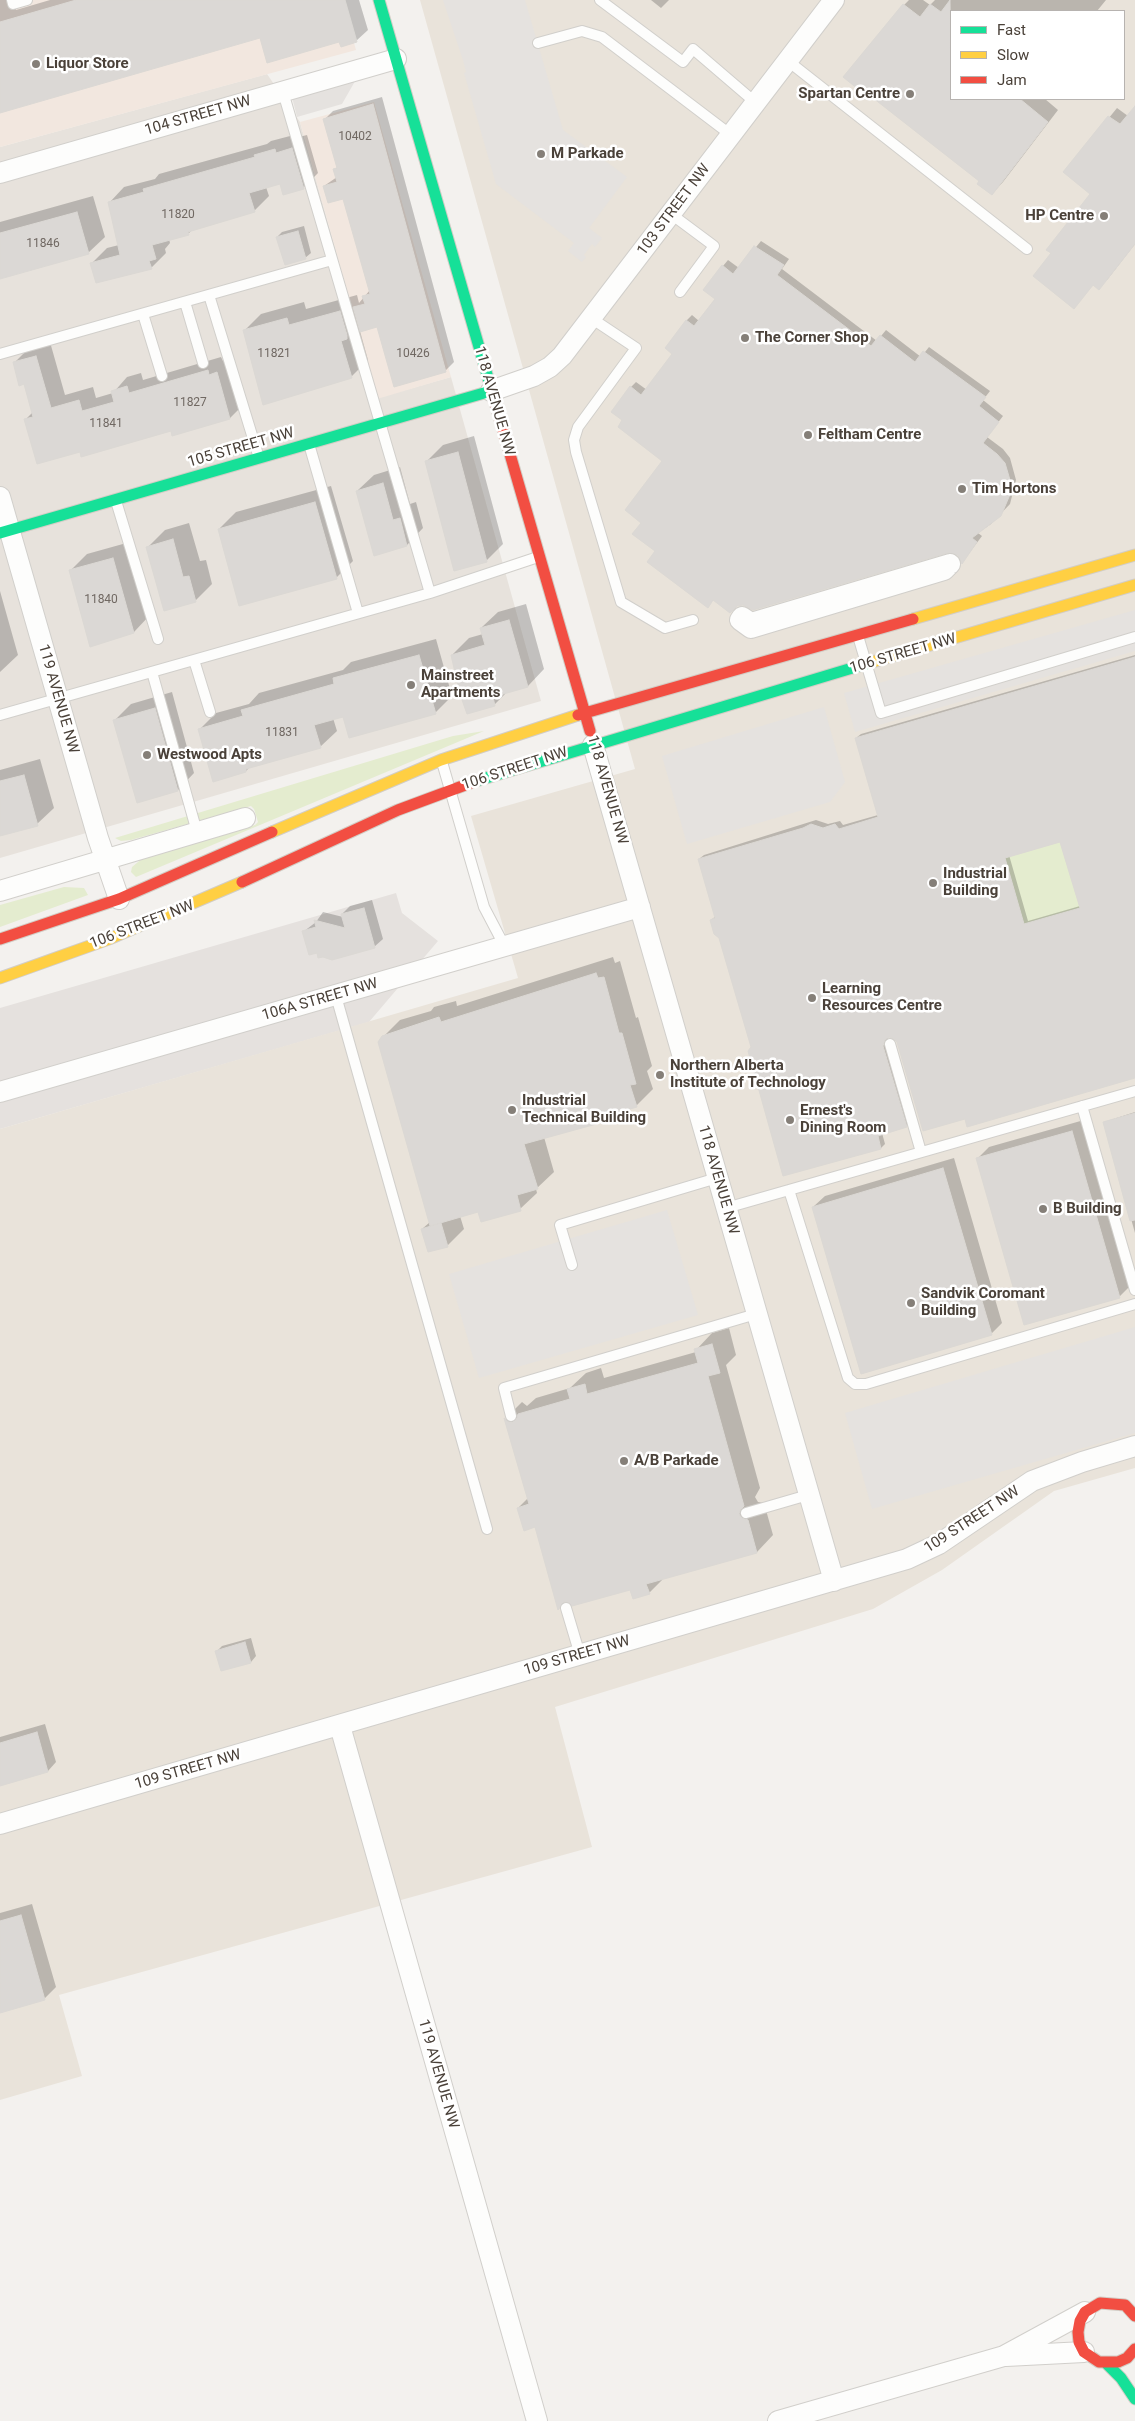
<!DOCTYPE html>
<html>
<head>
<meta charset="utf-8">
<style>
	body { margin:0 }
	#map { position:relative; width:1135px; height:2421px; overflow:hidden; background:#f3f1ee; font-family:Roboto,sans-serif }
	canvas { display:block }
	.legend { position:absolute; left:950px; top:10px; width:175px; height:90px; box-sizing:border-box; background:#fff; border:1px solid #b7b3b0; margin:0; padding:6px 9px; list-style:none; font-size:15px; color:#4a4139 }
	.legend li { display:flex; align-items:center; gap:10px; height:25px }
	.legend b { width:25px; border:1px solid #b7b3b0 }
</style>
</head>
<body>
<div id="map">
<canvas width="1135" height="2421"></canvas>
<ul class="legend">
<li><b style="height:6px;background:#16e098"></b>Fast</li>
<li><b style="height:6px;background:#ffcf43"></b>Slow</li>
<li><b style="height:6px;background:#f24e42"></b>Jam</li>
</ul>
</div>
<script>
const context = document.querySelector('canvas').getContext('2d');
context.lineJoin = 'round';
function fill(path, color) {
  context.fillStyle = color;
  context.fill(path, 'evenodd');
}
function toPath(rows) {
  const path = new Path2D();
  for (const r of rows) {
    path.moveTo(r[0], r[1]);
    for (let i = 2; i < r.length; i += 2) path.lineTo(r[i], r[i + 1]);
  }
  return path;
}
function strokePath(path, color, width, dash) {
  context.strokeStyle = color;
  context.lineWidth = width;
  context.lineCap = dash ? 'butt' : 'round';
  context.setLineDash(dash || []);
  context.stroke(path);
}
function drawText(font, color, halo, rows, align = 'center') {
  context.font = font + ' Roboto,sans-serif';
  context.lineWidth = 5;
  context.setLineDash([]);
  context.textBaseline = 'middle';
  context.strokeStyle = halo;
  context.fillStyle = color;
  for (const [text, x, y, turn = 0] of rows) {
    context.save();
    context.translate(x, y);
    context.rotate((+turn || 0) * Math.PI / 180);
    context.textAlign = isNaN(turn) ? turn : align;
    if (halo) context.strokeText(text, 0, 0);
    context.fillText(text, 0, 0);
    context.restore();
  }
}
const residential = toPath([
	[267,74,300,122,377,398,451,377,541,701,0,858,0,147]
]);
const commercial = toPath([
	[0,0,342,0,356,50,0,147],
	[374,102,451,377,377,399,300,122]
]);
const industrial = toPath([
	[396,893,402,913,438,941,369,1022,0,1129,0,1008]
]);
const education = toPath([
	[420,0,1135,0,1135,1468,1054,1491,942,1570,873,1609,555,1707,592,1847,59,1995,82,2076,0,2100,0,1129,518,978,471,816,635,769],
	[951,11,1124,11,1124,99,951,99]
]);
const green = toPath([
	[484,731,136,877,131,872,132,867,144,857,255,825,258,822,254,809,251,806,131,840,121,841,115,838,453,736],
	[1060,842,1080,908,1024,924,1005,858],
	[64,887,84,888,88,895,0,927,0,905]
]);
const parking = toPath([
	[443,0,525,0,563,130,627,177,589,228,602,238,595,247,592,244,584,255,586,257,582,262,568,251,574,243,496,184,464,73,466,72,463,60],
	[362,69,342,104,297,117,290,89],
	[1135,610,1135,651,855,732,844,693],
	[824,707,845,782,830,802,687,844,662,756],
	[667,1210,698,1315,479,1378,449,1274],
	[1135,1327,1135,1433,872,1509,845,1413]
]);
const shadow = toPath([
	[0,0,14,0,16,10,50,0,359,0,368,30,356,41,261,36,0,111],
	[651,0,669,0,661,8],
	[909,0,923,0,930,5,935,0,1106,0,1097,11,951,11,951,99,1045,99,1058,110,1003,182,992,194,980,181,904,5],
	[382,97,454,362,445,371,378,325,360,331,368,360,351,377,244,331,261,314,304,302,306,309,357,295,359,303,370,290,344,197,324,186,337,177,335,170,338,166,325,119,333,111],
	[1117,108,1128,116,1135,110,1135,244,1107,280,1052,253,1092,193,1065,172],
	[307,135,318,173,303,188,281,183,266,187,269,196,254,211,193,229,188,234,169,239,170,243,165,249,166,253,151,268,92,263,107,248,119,245,110,202,124,187,155,179,159,174,267,144,271,141,290,136,291,139],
	[93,196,105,237,88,253,0,277,0,222],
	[304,226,311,253,305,258,277,237,282,232],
	[761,241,789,259,782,269,877,341,886,330,921,357,929,347,990,391,983,400,1003,416,987,437,1003,449,1010,458,1016,480,1010,504,991,524,978,533,982,536,967,556,947,551,743,604,714,599,707,606,656,551,643,522,664,461,624,420,631,387,636,382,647,390,674,354,666,348,687,320,692,315,699,321,716,298,723,266,728,260,739,268],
	[50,342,65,395,93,387,96,398,113,393,127,377,141,373,143,380,221,357,223,361,231,359,244,404,230,418,173,434,172,429,80,450,25,420,33,412,25,383,14,363,28,349],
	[474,436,503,544,486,561,426,462,443,445],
	[400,467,410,504,416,502,423,528,407,545,375,554,357,491,374,475],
	[331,486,353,561,336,578,219,529,236,512],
	[189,523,200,561,206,560,212,584,196,600,165,609,148,547,165,530],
	[130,542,150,615,134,632,70,571,87,554],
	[0,591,18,655,0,672],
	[526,604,544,669,528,686,507,692,495,704,468,712,452,655,469,638,483,634,481,628,498,612],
	[436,639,452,696,435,713,344,716,333,718,337,731,320,747,250,767,246,771,199,730,216,713,249,704,259,693,343,670,351,662],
	[1135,655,1135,1077,966,1118,898,1041,893,1036,887,1036,910,1122,906,1126,882,1133,885,1144,881,1148,784,1175,752,1047,720,937,711,920,716,916,699,859,704,855,816,820,828,824,840,821,843,825,878,815,856,738,861,734],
	[1061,840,1080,906,1028,921,1009,855],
	[172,692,194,773,178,790,114,721,131,704],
	[40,759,54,808,37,824,0,835,0,770],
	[372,900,383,939,374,947,318,951,303,932,316,922,323,912,343,917,342,914,350,906],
	[613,957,615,963,620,961,636,1018,638,1017,652,1066,647,1071,653,1089,636,1106,625,1109,617,1117,544,1137,554,1172,536,1189,537,1193,520,1209,479,1210,460,1216,464,1229,447,1246,422,1229,430,1222,383,1037,400,1020,431,1011,434,1007,456,1001,457,1006],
	[1135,1112,1135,1233,1104,1122],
	[1084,1120,1130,1286,1119,1297,978,1158,989,1147],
	[954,1158,1002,1323,991,1334,813,1207,825,1196],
	[729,1328,736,1355,726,1365,760,1488,755,1497,758,1502,764,1503,773,1535,757,1552,664,1578,649,1593,631,1588,566,1600,559,1607,536,1526,518,1508,528,1498,506,1418,522,1402,527,1406,536,1398,570,1388,586,1373,601,1368,604,1378,696,1352,696,1350,712,1333],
	[251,1638,256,1656,251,1662,217,1651,222,1646],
	[45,1724,56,1762,48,1771,0,1784,0,1737],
	[32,1904,56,1987,44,1999,0,2011,0,1913]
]);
const building = toPath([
	[76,0,345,0,357,42,341,47,339,42,267,63,260,38,0,113,0,22,76,0],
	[950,0,951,99,1020,99,1048,122,992,195,977,184,979,181,859,87,858,89,843,77,903,4,920,17,930,4,941,12,950,0],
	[373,104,446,372,394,387,377,327,360,332,353,307,365,304,362,296,370,294,343,199,328,203,323,186,337,182,333,169,337,168,323,119,373,104],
	[1135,106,1135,244,1099,290,1093,285,1074,309,1033,276,1051,253,1046,250,1090,194,1063,172,1108,116,1120,124,1135,106],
	[292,148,304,189,283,195,280,184,249,193,255,212,188,232,189,235,152,245,156,259,149,261,152,269,96,283,90,263,120,255,108,202,144,192,143,189,255,157,254,155,275,149,276,153,292,148],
	[77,212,89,254,0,279,0,233,77,212],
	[298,231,306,259,285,265,276,237,298,231],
	[754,246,784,265,777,275,871,346,880,335,915,362,923,351,986,397,979,406,999,422,983,443,997,454,1005,463,1010,480,1011,492,1001,516,972,538,977,542,962,564,958,555,947,553,753,610,743,605,737,606,730,613,713,600,708,608,647,562,655,551,632,534,641,523,625,510,662,461,618,427,622,420,611,412,630,386,641,395,672,354,665,348,686,320,694,326,715,299,703,290,722,265,733,274,754,246],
	[340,311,347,335,347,339,341,341,352,378,263,405,243,330,287,318,289,325,340,311],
	[36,356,51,408,79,400,82,411,114,402,111,391,127,386,129,393,208,370,209,375,217,372,230,419,172,436,171,431,81,457,80,452,37,464,24,419,33,417,24,384,19,386,13,362,36,356],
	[458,452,487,562,454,571,425,461,458,452],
	[383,483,393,520,400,518,407,546,374,556,356,491,383,483],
	[315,502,337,579,239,606,218,529,315,502],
	[173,539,183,577,189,576,196,602,164,611,146,547,173,539],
	[113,558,134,633,90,647,69,570,113,558],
	[509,620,528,687,493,697,495,706,467,714,460,694,451,655,485,645,480,628,509,620],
	[419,655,436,714,349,738,343,717,314,725,321,748,246,769,246,772,213,782,198,729,243,716,241,710,334,684,333,678,419,655],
	[1135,657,1135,1078,967,1127,965,1119,923,1131,897,1042,894,1039,889,1037,885,1040,883,1046,907,1127,878,1136,881,1149,783,1176,748,1051,751,1047,719,938,714,934,710,920,715,918,698,859,803,828,811,824,823,828,835,824,839,829,878,817,855,738,1135,657],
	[1060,842,1080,908,1024,924,1005,858,1060,842],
	[155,708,178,791,137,803,113,720,155,708],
	[24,775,38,826,0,836,0,781,24,775],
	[364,908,375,948,332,960,323,957,318,958,317,953,309,955,302,931,316,927,314,920,345,928,341,914,364,908],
	[596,973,598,978,604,977,619,1033,622,1033,636,1084,630,1085,637,1107,616,1113,618,1118,524,1144,538,1189,517,1195,521,1211,481,1222,478,1212,430,1226,378,1042,382,1036,439,1017,441,1022,596,973],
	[1135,1113,1135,1220,1130,1221,1103,1122,1135,1113],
	[1072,1131,1120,1298,1024,1325,976,1158,1072,1131],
	[943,1168,992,1335,861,1374,812,1207,943,1168],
	[441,1223,448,1247,428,1252,421,1229,441,1223],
	[712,1344,720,1373,708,1376,744,1506,741,1509,739,1514,742,1518,748,1520,757,1553,646,1584,650,1594,633,1599,630,1590,572,1606,565,1601,558,1610,535,1527,524,1531,517,1508,529,1504,504,1418,509,1422,513,1422,517,1418,518,1414,570,1399,567,1389,585,1384,587,1394,698,1363,694,1349,712,1344],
	[245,1642,251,1663,221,1671,215,1651,245,1642],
	[37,1732,48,1772,0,1786,0,1743,37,1732],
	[21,1915,45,2000,0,2013,0,1921,21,1915]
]);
const lane = toPath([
	[12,0,13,4,27,0],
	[600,0,683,62,693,49,756,103],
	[538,43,582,31,602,37,731,135],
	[788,61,1027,249],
	[283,92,430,593],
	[671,214,714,246,680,292],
	[209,295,259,458],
	[185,302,203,363],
	[143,314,162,376],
	[591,318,636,348,578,427,574,440,576,452,621,602,665,628,693,620],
	[0,354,332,260],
	[309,444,358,613],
	[116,501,158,639],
	[858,636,881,713,1135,637],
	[194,660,210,712],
	[152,672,197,832],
	[0,715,430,593,538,557],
	[442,762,484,907,505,947],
	[336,996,487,1529],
	[890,1044,921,1152],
	[1082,1106,1135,1290],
	[789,1190,848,1378,855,1384,866,1384,1135,1304],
	[726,1208,1135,1091],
	[572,1265,560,1225,717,1178],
	[511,1416,504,1388,756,1314],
	[746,1513,808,1495],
	[566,1608,580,1655]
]);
const street = toPath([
	[0,173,396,59],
	[491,391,534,376,550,367,562,356,834,0],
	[0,497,98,838,119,899],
	[950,564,944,570,751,628,740,620,742,617,751,623,950,564],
	[593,745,834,1581],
	[0,891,245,818],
	[0,1092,640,907],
	[340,1726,537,2421],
	[0,1824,907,1559,939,1544,1032,1481,1082,1462,1135,1446],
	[1006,2356,1084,2352],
	[778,2421,1004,2356,1085,2312]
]);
const fast = toPath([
	[379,0,490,385],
	[0,533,491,391],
	[476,781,869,663],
	[1107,2364,1121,2378,1135,2399]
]);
const slow = toPath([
	[913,619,1135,555],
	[869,663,1135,585],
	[272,832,441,760,578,715],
	[0,978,109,939,242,882]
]);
const jam = toPath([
	[490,385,590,731],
	[578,715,913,619],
	[242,882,398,810,476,781],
	[0,939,119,899,272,832],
	[1135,2316,1125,2305,1100,2303,1085,2312,1080,2321,1078,2332,1079,2342,1084,2352,1099,2362,1118,2362,1127,2358,1135,2349]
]);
const markers = [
	[36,64,5,"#857f78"],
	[910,94,5,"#857f78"],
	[541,154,5,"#857f78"],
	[1104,216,5,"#857f78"],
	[745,338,5,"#857f78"],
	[808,435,5,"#857f78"],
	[962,489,5,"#857f78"],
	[411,685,5,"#857f78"],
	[147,755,5,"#857f78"],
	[933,883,5,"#857f78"],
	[812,998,5,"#857f78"],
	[660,1075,5,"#857f78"],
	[512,1110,5,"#857f78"],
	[790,1120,5,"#857f78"],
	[1043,1209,5,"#857f78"],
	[911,1303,5,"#857f78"],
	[624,1461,5,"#857f78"]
];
const numberNames = [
	["10402",355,137],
	["11820",178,215],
	["11846",43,244],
	["11821",274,354],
	["10426",413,354],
	["11827",190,403],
	["11841",106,424],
	["11840",101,600],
	["11831",282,733]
];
const poiNames = [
	["Liquor Store",46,64],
	["Spartan Centre",900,94,"right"],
	["M Parkade",551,154],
	["HP Centre",1094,216,"right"],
	["The Corner Shop",755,338],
	["Feltham Centre",818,435],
	["Tim Hortons",972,489],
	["Mainstreet",421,676],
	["Apartments",421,693],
	["Westwood Apts",157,755],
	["Industrial",943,874],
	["Building",943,891],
	["Learning",822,989],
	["Resources Centre",822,1006],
	["Northern Alberta",670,1066],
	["Institute of Technology",670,1083],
	["Industrial",522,1101],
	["Technical Building",522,1118],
	["Ernest's",800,1111],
	["Dining Room",800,1128],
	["B Building",1053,1209],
	["Sandvik Coromant",921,1294],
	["Building",921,1311],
	["A/B Parkade",634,1461]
];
const streetNames = [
	["104 STREET NW",198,116,-16],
	["103 STREET NW",674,210,-53],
	["118 AVENUE NW",494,401,74],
	["105 STREET NW",241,448,-16],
	["106 STREET NW",903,654,-16],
	["119 AVENUE NW",58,699,74],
	["106 STREET NW",515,769,-18],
	["118 AVENUE NW",607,790,74],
	["106 STREET NW",142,925,-21],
	["106A STREET NW",320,1000,-16],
	["118 AVENUE NW",718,1180,74],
	["109 STREET NW",972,1520,-33],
	["109 STREET NW",577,1656,-16],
	["109 STREET NW",188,1770,-16],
	["119 AVENUE NW",438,2074,74]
];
fill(residential, '#e7e2dc');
fill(commercial, '#f2e7df');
fill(industrial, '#e5e1de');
fill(education, '#e9e3da');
fill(green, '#e4eccf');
fill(parking, '#e5e2df');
fill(shadow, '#0003');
fill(building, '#dbd8d5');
strokePath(building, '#dbd8d4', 1);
strokePath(lane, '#d1cfcb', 12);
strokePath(street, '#d1cfcb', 22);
strokePath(fast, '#d2cdc5', 13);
strokePath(slow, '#d2cdc5', 13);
strokePath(jam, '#d2cdc5', 13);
strokePath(lane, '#fdfdfc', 10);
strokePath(street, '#fdfdfc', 20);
strokePath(fast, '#16e098', 11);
strokePath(slow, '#ffcf43', 11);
strokePath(jam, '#f24e42', 11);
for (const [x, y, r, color] of markers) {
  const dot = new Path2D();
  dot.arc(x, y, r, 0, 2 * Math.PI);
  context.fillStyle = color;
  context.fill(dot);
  strokePath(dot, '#fff', 2);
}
drawText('12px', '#706862', null, numberNames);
drawText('bold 15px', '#4a4139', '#fff', poiNames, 'left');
drawText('15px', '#4a4139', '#fff', streetNames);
</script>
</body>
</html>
